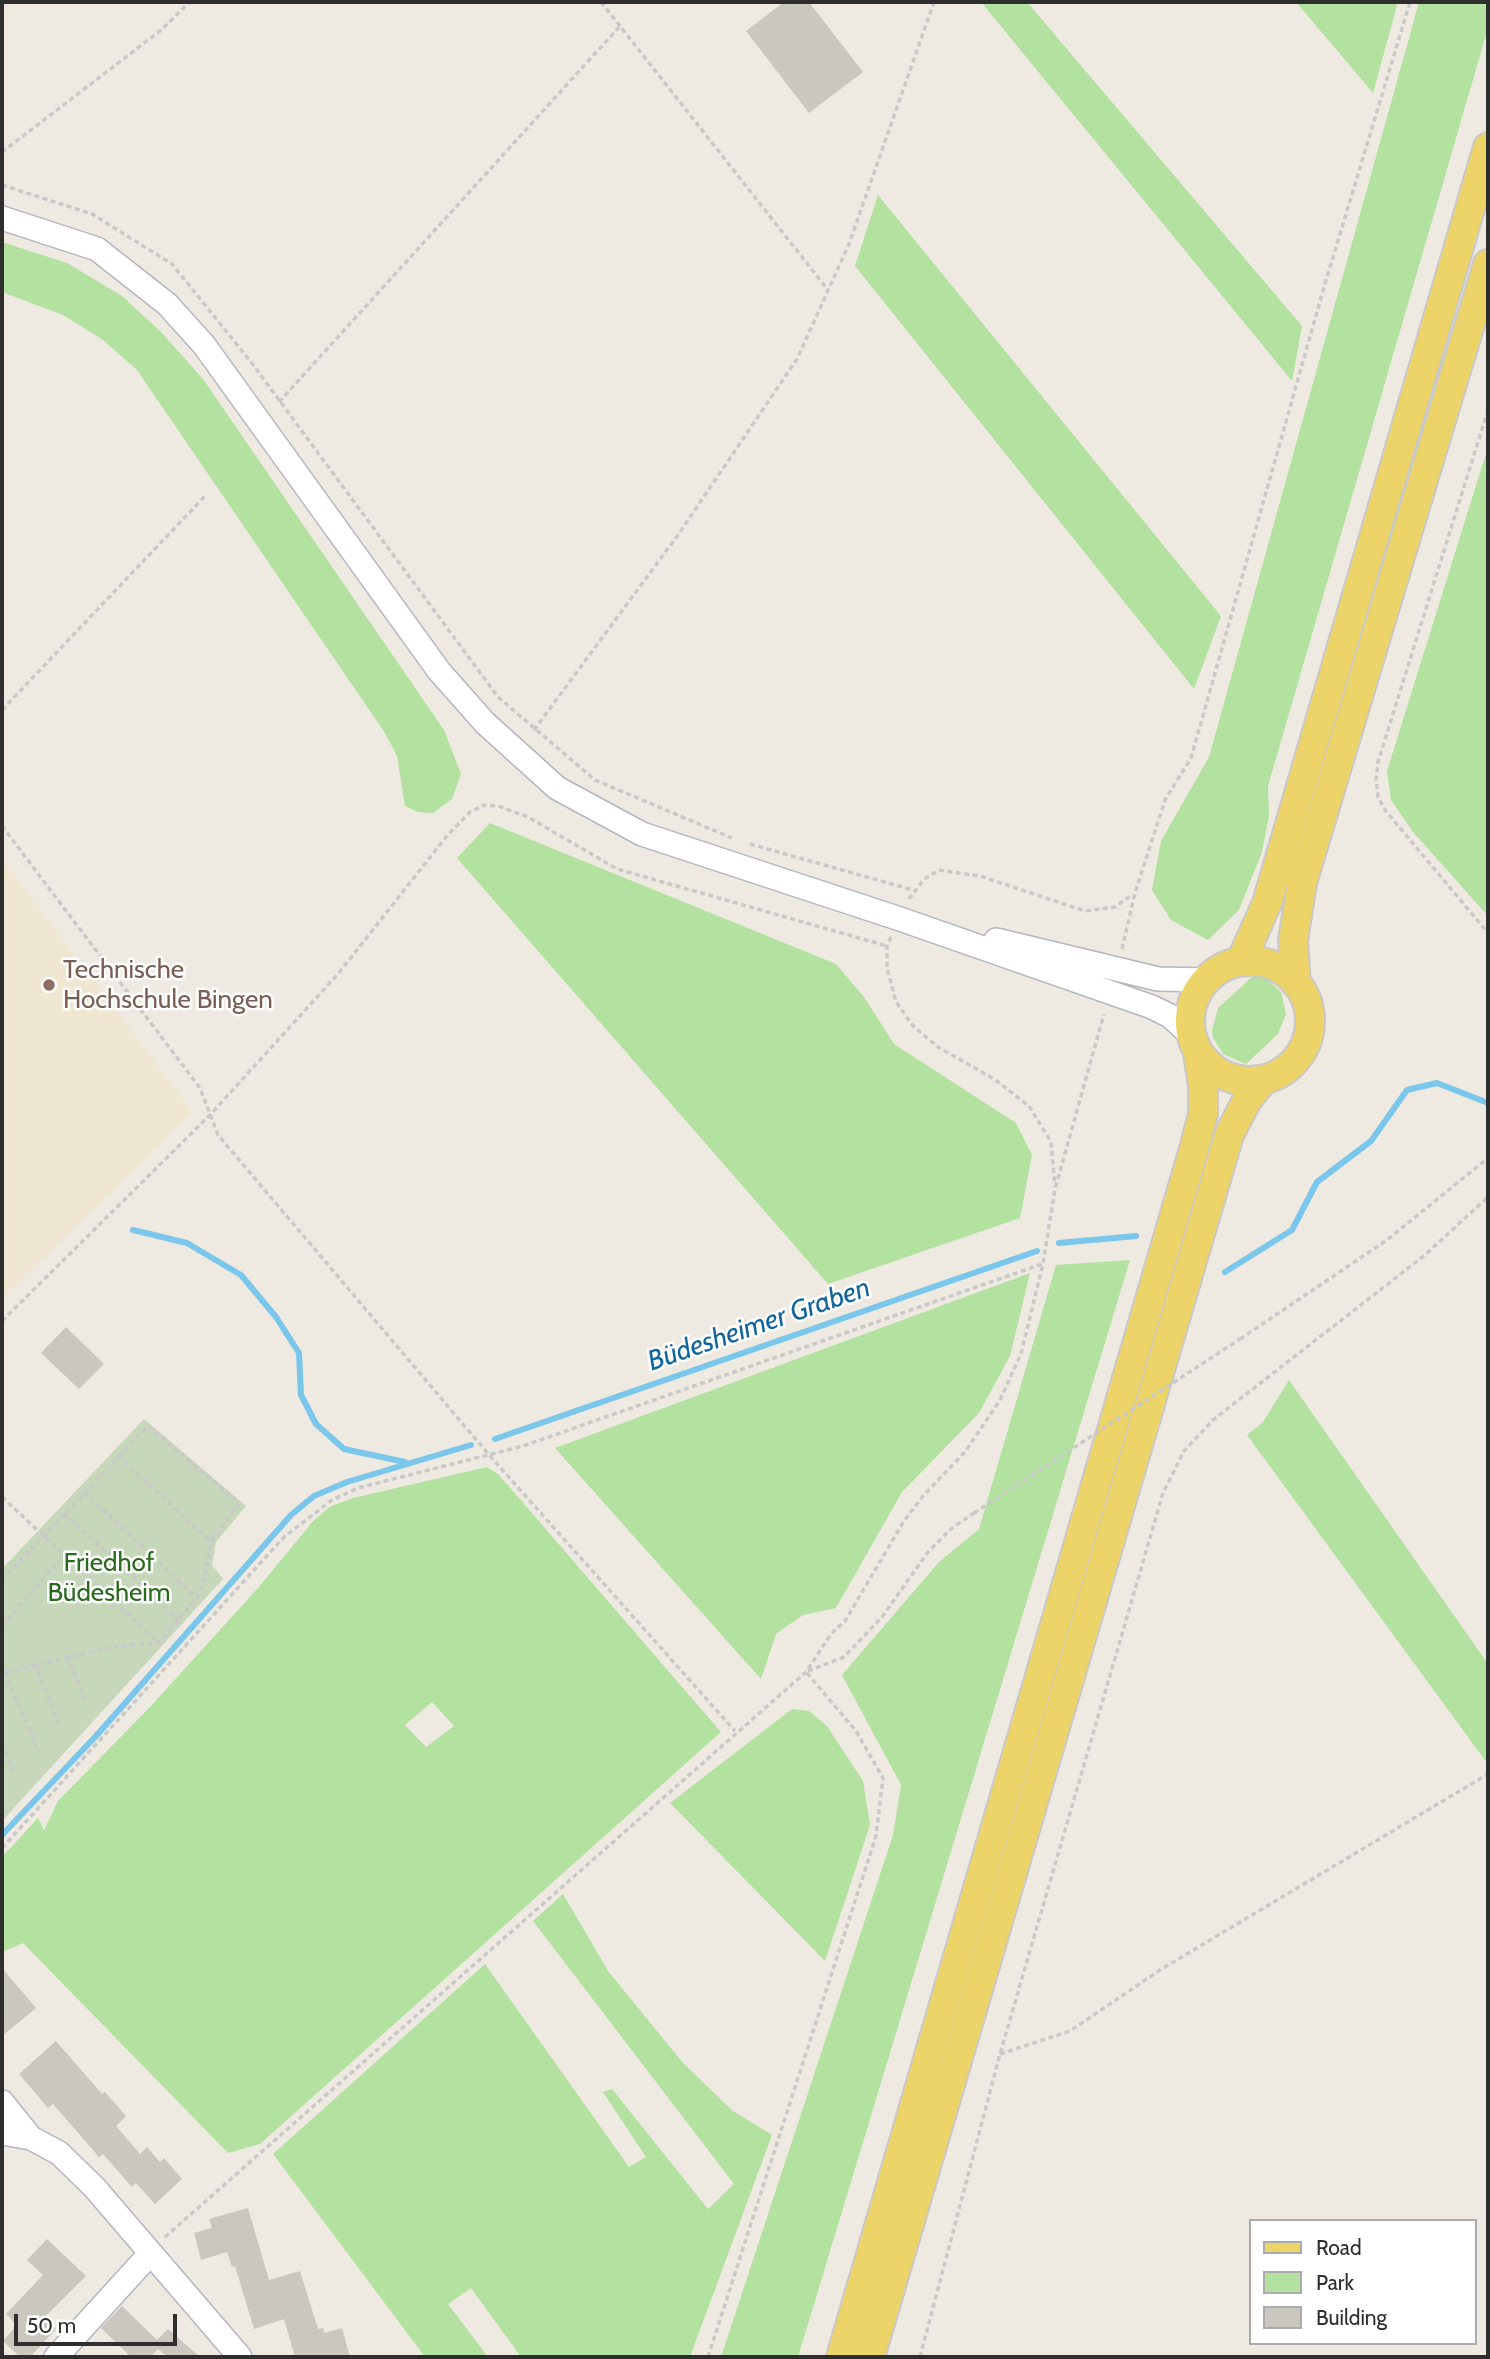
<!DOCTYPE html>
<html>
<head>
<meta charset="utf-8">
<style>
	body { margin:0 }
	#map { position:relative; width:1490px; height:2359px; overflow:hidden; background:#eee9e1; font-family:Cabin,sans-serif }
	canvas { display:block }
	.frame { position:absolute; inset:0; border:4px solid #2e2e2e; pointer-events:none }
	.legend { position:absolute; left:1249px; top:2219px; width:228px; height:126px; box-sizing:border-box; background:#fff; border:2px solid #ababab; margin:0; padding:9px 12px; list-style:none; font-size:21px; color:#2e2e2e }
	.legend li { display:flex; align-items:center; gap:14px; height:35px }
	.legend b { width:35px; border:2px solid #ababab }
	.scale { position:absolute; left:14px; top:2314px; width:163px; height:32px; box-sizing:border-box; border:4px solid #2e2e2e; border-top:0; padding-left:9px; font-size:21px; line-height:24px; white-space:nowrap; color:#2e2e2e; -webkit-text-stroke:5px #fff; paint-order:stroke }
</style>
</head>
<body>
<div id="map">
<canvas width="1490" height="2359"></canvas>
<div class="frame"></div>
<ul class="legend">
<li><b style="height:9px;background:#ecd468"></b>Road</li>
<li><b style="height:19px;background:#b3e2a0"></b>Park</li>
<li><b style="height:19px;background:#cac7bf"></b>Building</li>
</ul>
<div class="scale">50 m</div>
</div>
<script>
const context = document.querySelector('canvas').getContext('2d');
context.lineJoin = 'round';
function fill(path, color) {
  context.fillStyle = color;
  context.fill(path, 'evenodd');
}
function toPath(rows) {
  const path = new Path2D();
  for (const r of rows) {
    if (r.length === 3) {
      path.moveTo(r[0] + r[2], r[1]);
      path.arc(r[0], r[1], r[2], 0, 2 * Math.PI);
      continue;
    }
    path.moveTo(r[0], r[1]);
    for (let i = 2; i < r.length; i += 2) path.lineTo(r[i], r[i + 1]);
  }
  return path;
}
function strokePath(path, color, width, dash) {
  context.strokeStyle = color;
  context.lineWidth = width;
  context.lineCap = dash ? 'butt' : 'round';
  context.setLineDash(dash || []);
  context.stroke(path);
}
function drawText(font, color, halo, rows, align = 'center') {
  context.font = font + ' Cabin,sans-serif';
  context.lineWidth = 5;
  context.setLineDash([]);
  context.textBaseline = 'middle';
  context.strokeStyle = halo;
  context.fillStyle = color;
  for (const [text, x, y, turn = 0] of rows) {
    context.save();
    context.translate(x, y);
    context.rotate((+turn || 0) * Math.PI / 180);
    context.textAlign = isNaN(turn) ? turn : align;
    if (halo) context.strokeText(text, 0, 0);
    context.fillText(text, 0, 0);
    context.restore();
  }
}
const education = toPath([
	[2,858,193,1112,2,1299]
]);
const green = toPath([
	[981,2,1027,2,1302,326,1292,381],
	[1296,2,1398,2,1373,93],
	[1419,2,1488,2,1488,28,1268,786,1269,816,1262,852,1239,910,1208,940,1171,920,1152,890,1161,841,1209,757],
	[878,195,1221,616,1194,689,855,266],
	[2,242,67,263,122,296,161,332,203,379,444,730,461,774,452,799,433,813,418,812,405,806,397,756,385,733,137,370,103,340,63,315,2,292],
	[1488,447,1488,916,1413,832,1391,800,1387,771],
	[490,823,836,964,864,997,894,1044,1016,1123,1032,1155,1020,1218,828,1284,457,858],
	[1253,976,1264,977,1281,992,1286,1014,1278,1034,1246,1064,1223,1054,1213,1038,1212,1030,1218,1008],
	[1130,1260,798,2357,721,2357,893,1835,901,1785,842,1675,939,1562,979,1529,1056,1265],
	[1030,1273,1010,1356,979,1413,902,1492,836,1608,803,1615,776,1634,761,1679,555,1448],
	[1289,1380,1488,1664,1487,1763,1247,1435,1263,1422],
	[487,1467,499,1475,721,1732,260,2144,228,2153,23,1943,2,1952,2,1857,38,1818,44,1830,58,1801,150,1707,258,1588,314,1520,331,1506,353,1498],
	[432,1702,454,1726,426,1747,405,1725],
	[792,1709,809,1711,827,1726,863,1781,870,1825,825,1961,670,1803],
	[563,1894,608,1971,683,2063,733,2111,772,2135,690,2357,521,2357,471,2288,448,2304,488,2357,425,2357,273,2154,485,1964,629,2167,646,2157,603,2092,612,2089,708,2209,734,2184,533,1921]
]);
const cemetery = toPath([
	[144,1419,246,1506,216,1542,212,1565,223,1579,2,1821,2,1569]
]);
const stream = toPath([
	[133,1230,187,1243,241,1275,276,1317,299,1353,301,1395,316,1424,344,1449,405,1462],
	[1059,1243,1136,1236],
	[1225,1272,1292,1230,1317,1182,1371,1141,1407,1090,1437,1083,1488,1103],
	[495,1439,1037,1251],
	[2,1835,96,1736,291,1515,314,1496,347,1482,471,1445]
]);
const building = toPath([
	[784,2,809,2,863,72,809,113,746,31],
	[66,1327,104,1364,79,1389,41,1353],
	[2,1968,36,2008,2,2036],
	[56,2041,102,2094,105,2092,126,2116,116,2126,140,2154,147,2147,160,2162,164,2158,182,2179,155,2204,136,2183,132,2187,103,2154,99,2157,53,2104,48,2108,19,2074],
	[248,2208,269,2280,300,2271,318,2329,323,2328,324,2333,342,2328,350,2357,295,2357,284,2319,254,2329,235,2266,232,2267,227,2252,201,2260,194,2233,212,2228,209,2219],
	[47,2239,86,2276,44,2318,56,2329,30,2357,20,2357,3,2341,17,2325,6,2314,43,2275,27,2260],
	[122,2306,157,2340,168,2329,200,2357,168,2357,158,2349,150,2357,131,2357,101,2328]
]);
const path = toPath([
	[601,2,828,290],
	[2,152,160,31,190,2],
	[2,185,92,214,172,264,251,362,498,697,595,780,732,838],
	[279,402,620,26],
	[1488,410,1378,762,1376,780,1378,797,1385,810,1488,933],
	[2,710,206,495],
	[534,730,678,535,797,359,849,244,934,2],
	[2,826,200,1088,218,1135,490,1456,735,1731],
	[750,844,913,890],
	[909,899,924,879,939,870,980,876,1085,911,1115,907,1133,894],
	[891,937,887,946,887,968,896,1002,913,1026,938,1047,994,1079,1029,1106,1051,1142,1055,1187],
	[1122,949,1135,893,1165,800,1191,758,1324,287,1410,2],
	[2,1321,210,1115,338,974,446,837,470,812,484,805,498,806,528,817,617,869,887,946],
	[1240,1339,1387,1240,1488,1158],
	[118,1456,211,1542],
	[84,1492,197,1598],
	[2,1497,159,1643,112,1647,2,1673],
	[64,1513,179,1620],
	[2,1580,148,1426,239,1503,211,1542,204,1581,197,1598,159,1643],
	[2,1626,64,1555],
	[68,1656,86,1703],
	[35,1664,60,1727],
	[808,1671,844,1657,882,1617,928,1552,952,1528,974,1513],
	[4,1672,39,1752],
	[2,1743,14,1772],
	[2,1848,284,1537,332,1500,358,1488,523,1446,1042,1264],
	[1000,2054,1070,2031,1160,1970,1488,1774],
	[165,2237,806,1672,831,1634,845,1621,904,1521,923,1496,965,1452,1000,1400,1021,1354,1043,1264,1055,1189,1104,1014],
	[708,2357,876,1836,883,1778,856,1731,806,1672],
	[920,2357,1000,2054,1163,1493,1184,1451,1213,1420,1425,1255,1488,1197]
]);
const minor = toPath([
	[2,218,97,249,167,304,204,345,439,671,485,723,557,788,642,834,900,919,1152,1007,1170,1016,1190,1034],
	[996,940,1158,979,1207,980],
	[2,2102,31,2138],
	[2,2133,31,2138,59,2153,94,2187,240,2357],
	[56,2357,149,2255]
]);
const major = toPath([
	[1250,1021,60],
	[1241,961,1267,903,1488,147],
	[1296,983,1293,941,1302,883,1488,264],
	[841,2357,1194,1149,1203,1114,1203,1086,1198,1053],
	[870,2357,1229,1135,1247,1100,1263,1080]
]);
const pathBridge = toPath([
	[974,1513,1240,1339]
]);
const markers = [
	[49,985,7,"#8d6e63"]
];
const educationNames = [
	["Technische",63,970],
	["Hochschule Bingen",63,1000]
];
const parkNames = [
	["Friedhof",109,1563],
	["Büdesheim",109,1593]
];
const waterNames = [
	["Büdesheimer Graben",759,1325,-19]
];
fill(education, '#efe7d2');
fill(green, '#b3e2a0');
fill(cemetery, '#c6d8b9');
strokePath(stream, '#7ac7eb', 6);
fill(building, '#cac7bf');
strokePath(minor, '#b4b6c0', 26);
strokePath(major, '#c9c9c9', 32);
strokePath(path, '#c9c9c9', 3.5, [5, 3.5]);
strokePath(minor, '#fff', 23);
strokePath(major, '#ecd468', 28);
strokePath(pathBridge, '#c9c9c9', 3.5, [5, 3.5]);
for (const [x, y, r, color] of markers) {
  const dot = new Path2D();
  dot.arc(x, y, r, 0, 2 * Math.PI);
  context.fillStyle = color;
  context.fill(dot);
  strokePath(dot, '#fff', 2.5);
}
drawText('26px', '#785e54', '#fff', educationNames, 'left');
drawText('26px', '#2a6a1e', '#fff', parkNames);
drawText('italic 28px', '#13669d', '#fff', waterNames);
</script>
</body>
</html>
